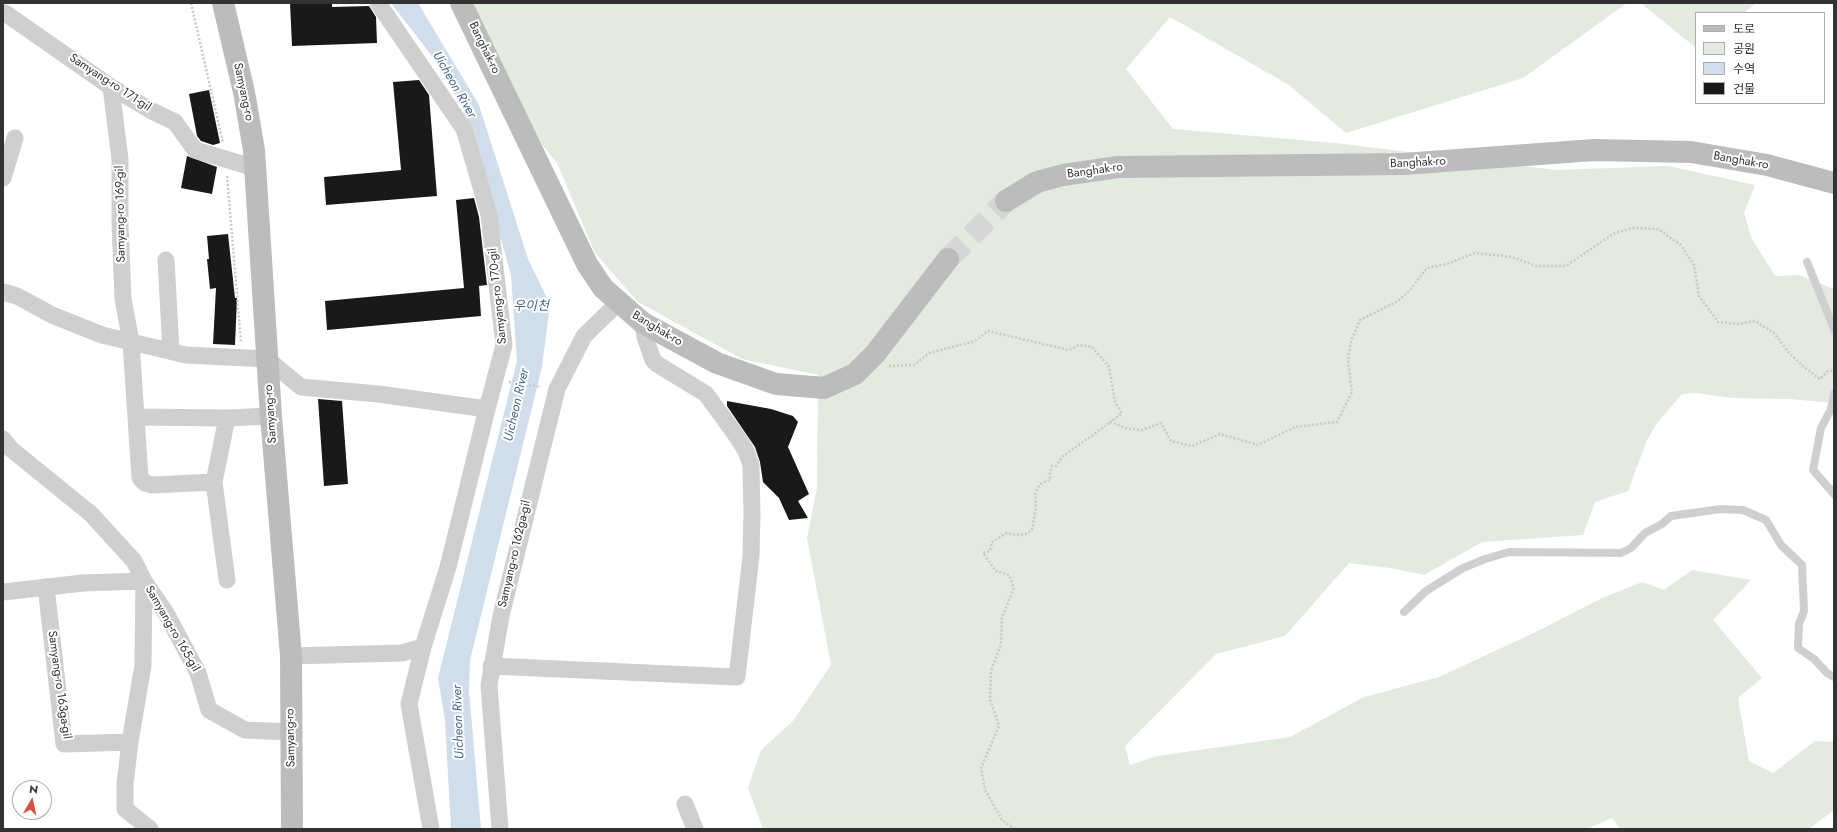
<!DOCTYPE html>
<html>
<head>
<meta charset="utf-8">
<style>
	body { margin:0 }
	#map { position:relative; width:1837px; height:832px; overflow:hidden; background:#fff; font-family:Jost,"Noto Sans KR",sans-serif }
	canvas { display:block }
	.frame { position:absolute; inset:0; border:4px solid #323232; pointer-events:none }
	.legend { position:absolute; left:1695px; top:12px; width:130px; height:92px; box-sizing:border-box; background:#fff; border:1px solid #adadad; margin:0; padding:5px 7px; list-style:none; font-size:12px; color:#323232 }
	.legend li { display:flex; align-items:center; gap:8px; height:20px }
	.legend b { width:20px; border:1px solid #adadad }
	.north { position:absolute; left:12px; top:780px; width:40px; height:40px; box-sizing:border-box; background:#fff; border:1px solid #adadad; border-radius:50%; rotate:9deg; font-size:11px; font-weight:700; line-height:16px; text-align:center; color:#323232 }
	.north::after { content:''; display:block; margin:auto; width:14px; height:18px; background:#d75046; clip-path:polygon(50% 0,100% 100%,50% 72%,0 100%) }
</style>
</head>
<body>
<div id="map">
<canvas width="1837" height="832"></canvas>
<div class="frame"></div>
<ul class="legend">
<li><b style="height:5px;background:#bcbcbc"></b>도로</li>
<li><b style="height:11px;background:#e3eadf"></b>공원</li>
<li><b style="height:11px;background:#d0ddeb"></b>수역</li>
<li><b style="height:11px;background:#191919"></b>건물</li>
</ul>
<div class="north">N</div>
</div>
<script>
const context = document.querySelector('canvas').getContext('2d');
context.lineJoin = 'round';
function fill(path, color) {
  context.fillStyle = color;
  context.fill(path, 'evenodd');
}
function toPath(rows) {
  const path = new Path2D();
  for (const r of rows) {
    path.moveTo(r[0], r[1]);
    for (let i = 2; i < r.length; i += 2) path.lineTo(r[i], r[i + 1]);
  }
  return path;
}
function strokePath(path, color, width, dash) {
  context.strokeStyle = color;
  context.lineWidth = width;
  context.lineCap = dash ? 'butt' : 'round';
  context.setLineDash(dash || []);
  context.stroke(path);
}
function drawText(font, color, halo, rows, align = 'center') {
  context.font = font + ' Jost,"Noto Sans KR",sans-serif';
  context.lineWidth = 4;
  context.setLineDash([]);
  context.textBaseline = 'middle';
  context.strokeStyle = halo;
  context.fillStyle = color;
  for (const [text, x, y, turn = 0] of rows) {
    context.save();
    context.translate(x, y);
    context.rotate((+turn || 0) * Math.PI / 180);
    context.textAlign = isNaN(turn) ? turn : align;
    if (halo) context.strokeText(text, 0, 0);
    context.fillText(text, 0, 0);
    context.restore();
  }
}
const green = toPath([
	[470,3,1627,3,1523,78,1346,133,1289,85,1170,17,1126,69,1173,129,1335,143,1556,170,1668,166,1755,185,1744,213,1752,239,1775,276,1799,275,1834,289,1834,403,1790,399,1732,398,1696,393,1682,394,1657,423,1647,440,1628,491,1595,502,1583,535,1482,542,1424,575,1391,568,1349,563,1285,636,1216,654,1125,746,1130,765,1157,756,1290,737,1364,697,1439,677,1540,630,1602,598,1642,582,1664,590,1692,570,1751,580,1713,620,1762,678,1738,698,1749,761,1773,773,1815,741,1834,742,1834,810,1809,829,1620,829,1612,818,1587,829,763,829,748,788,761,750,793,721,831,665,807,538,817,488,818,375,742,359,638,302,595,253,557,163,528,127],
	[1641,3,1756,3,1744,13,1696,13,1696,48]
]);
const water = toPath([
	[391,3,418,3,479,105,528,259,550,304,542,367,470,660,469,691,481,829,451,829,445,720,438,678,517,361,511,275,466,114,432,56]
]);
const building = toPath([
	[290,3,332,3,332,7,369,6,376,17,377,43,292,46],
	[419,80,429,95,437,196,326,205,324,177,401,170,393,82],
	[209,90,220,143,213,145,201,141,197,136,189,94],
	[187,156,217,167,212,194,181,188],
	[474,198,479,217,487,285,479,286,481,316,327,330,325,301,464,288,456,200],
	[228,234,235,298,237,298,235,345,213,344,216,288,210,289,207,259,209,259,207,236],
	[318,399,342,401,348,484,324,486],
	[727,401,771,409,793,416,798,422,788,447,809,494,798,501,808,518,789,520,779,498,763,482,760,462,755,447,727,406]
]);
const secondaryTunnel = toPath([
	[948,259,1006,201]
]);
const path = toPath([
	[191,3,223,143],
	[227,176,241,342],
	[889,366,914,365,929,353,975,341,988,331,1069,350,1079,345,1092,347,1109,367,1115,402,1122,413,1111,422,1125,428,1142,430,1161,423,1171,441,1192,446,1220,434,1258,445,1295,427,1337,422,1352,392,1348,360,1351,341,1360,320,1398,301,1410,290,1427,268,1447,264,1475,253,1512,257,1536,266,1566,266,1613,234,1632,228,1658,229,1681,245,1694,265,1699,296,1718,322,1738,324,1755,321,1774,333,1789,353,1804,367,1820,379,1828,371,1834,371],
	[509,382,541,387],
	[1015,829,1002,820,985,790,981,768,999,726,990,699,991,671,1001,644,1002,617,1014,588,1009,575,996,571,983,553,990,551,992,542,1007,533,1016,535,1026,534,1032,530,1036,507,1035,494,1040,484,1050,480,1050,471,1052,466,1056,466,1063,456,1111,422]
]);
const service = toPath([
	[1807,262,1834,329],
	[1834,394,1831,409,1821,428,1813,470,1834,494],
	[1404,612,1426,591,1463,568,1485,559,1509,552,1621,553,1631,548,1645,533,1662,524,1671,516,1721,509,1743,510,1766,520,1781,545,1802,565,1804,611,1799,624,1798,648,1814,659,1827,673,1834,677]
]);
const minor = toPath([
	[5,13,111,87,152,111,175,122,195,150,255,168],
	[111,87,120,159,120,224,123,299,131,342,140,478,145,483,152,485,214,482,227,418],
	[3,178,15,138],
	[166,260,171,351],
	[3,292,17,296,52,315,102,335,186,355,267,359,301,387,378,394,487,409,504,345,489,215,464,129,378,3],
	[137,417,227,418,271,416],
	[3,439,11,449,91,514,134,561,144,581,83,583,3,592],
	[214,482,227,580],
	[144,581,143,665,130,742,125,784,125,809,150,829],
	[144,581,166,613,198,673,209,710,245,730,291,732],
	[46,587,64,744,130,742],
	[423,647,409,704,431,829],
	[291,656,402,653,423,647,448,567,487,409],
	[491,666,737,677,751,556,752,514,751,465,746,451,738,438,706,394,657,364,653,360,645,337,643,323],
	[685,804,695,829],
	[500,829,489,685,501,616,557,389,584,336,618,303]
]);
const secondary = toPath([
	[223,3,244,92,254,150,271,416,291,656,292,829],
	[461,3,587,264,603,288,643,323,717,363,776,384,824,388,855,374,875,354,948,259],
	[1006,201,1037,182,1063,175,1118,167,1403,164,1594,150,1691,152,1767,165,1834,183]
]);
const streetNames = [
	["Banghak-ro",484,48,64],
	["Samyang-ro 171-gil",110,83,33],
	["Samyang-ro",243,92,78],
	["Banghak-ro",1741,161,10],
	["Banghak-ro",1418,163,-3],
	["Banghak-ro",1095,171,-8],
	["Samyang-ro 169-gil",121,214,-91],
	["Samyang-ro 170-gil",498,296,-96],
	["Banghak-ro",657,329,31],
	["Samyang-ro",271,414,-94],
	["Samyang-ro 162ga-gil",515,554,-77],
	["Samyang-ro 165-gil",172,629,60],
	["Samyang-ro 163ga-gil",59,685,82],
	["Samyang-ro",291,738,-91]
];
const waterNames = [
	["Uicheon River",454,85,60],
	["우이천",531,307],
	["Uicheon River",517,405,-77],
	["Uicheon River",459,722,-92]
];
fill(green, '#e3eadf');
fill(water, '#d0ddeb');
fill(building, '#191919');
strokePath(secondaryTunnel, '#d6d6d6', 22, [22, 11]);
strokePath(path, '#c9c9c9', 2.5, [2, 2]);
strokePath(service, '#cfcfcf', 8);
strokePath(minor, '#cfcfcf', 17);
strokePath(secondary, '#bcbcbc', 22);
drawText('12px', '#323232', '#fff', streetNames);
drawText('italic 13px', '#46688e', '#fff', waterNames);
</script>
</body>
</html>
